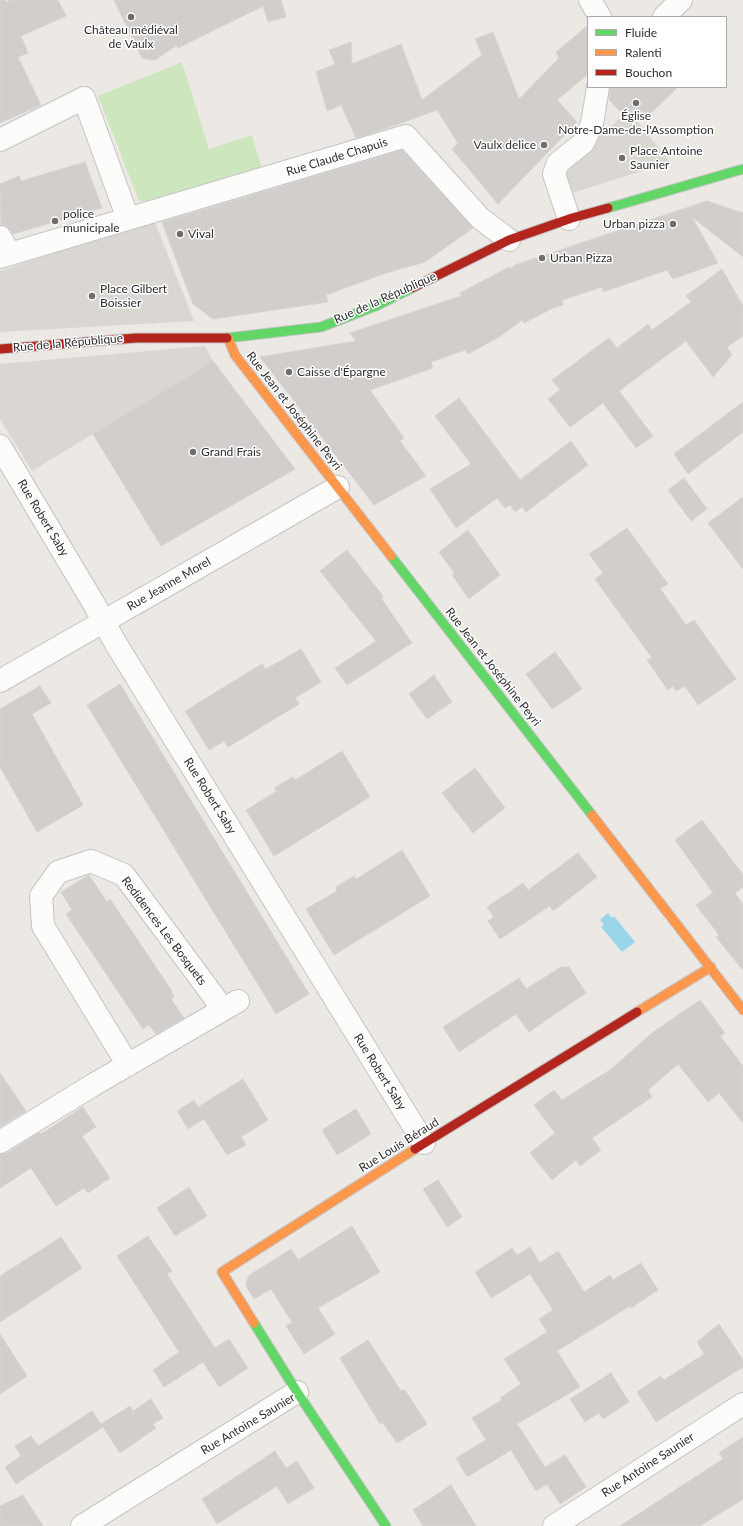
<!DOCTYPE html>
<html>
<head>
<meta charset="utf-8">
<style>
	body { margin:0 }
	#map { position:relative; width:743px; height:1526px; overflow:hidden; background:#ece8e4; font-family:Lato,sans-serif }
	canvas { display:block }
	.legend { position:absolute; left:587px; top:16px; width:140px; height:72px; box-sizing:border-box; background:#fff; border:1px solid #ababab; margin:0; padding:5px 7px; list-style:none; font-size:12px; color:#2e2e2e }
	.legend li { display:flex; align-items:center; gap:8px; height:20px }
	.legend b { width:20px; border:1px solid #ababab }
</style>
</head>
<body>
<div id="map">
<canvas width="743" height="1526"></canvas>
<ul class="legend">
<li><b style="height:5px;background:#63d668"></b>Fluide</li>
<li><b style="height:5px;background:#ff974d"></b>Ralenti</li>
<li><b style="height:5px;background:#b3261e"></b>Bouchon</li>
</ul>
</div>
<script>
const context = document.querySelector('canvas').getContext('2d');
context.lineJoin = 'round';
function fill(path, color) {
  context.fillStyle = color;
  context.fill(path, 'evenodd');
}
function toPath(rows) {
  const path = new Path2D();
  for (const r of rows) {
    path.moveTo(r[0], r[1]);
    for (let i = 2; i < r.length; i += 2) path.lineTo(r[i], r[i + 1]);
  }
  return path;
}
function strokePath(path, color, width, dash) {
  context.strokeStyle = color;
  context.lineWidth = width;
  context.lineCap = dash ? 'butt' : 'round';
  context.setLineDash(dash || []);
  context.stroke(path);
}
function drawText(font, color, halo, rows, align = 'center') {
  context.font = font + ' Lato,sans-serif';
  context.lineWidth = 3;
  context.setLineDash([]);
  context.textBaseline = 'middle';
  context.strokeStyle = halo;
  context.fillStyle = color;
  for (const [text, x, y, turn = 0] of rows) {
    context.save();
    context.translate(x, y);
    context.rotate((+turn || 0) * Math.PI / 180);
    context.textAlign = isNaN(turn) ? turn : align;
    if (halo) context.strokeText(text, 0, 0);
    context.fillText(text, 0, 0);
    context.restore();
  }
}
const green = toPath([
	[182,62,209,149,252,135,262,169,158,201,139,201,98,96]
]);
const plaza = toPath([
	[622,118,638,122,670,162,569,194,566,180,567,166,619,119],
	[154,220,194,321,0,332,0,271],
	[205,346,213,361,32,471,0,419,0,364]
]);
const water = toPath([
	[608,913,612,918,614,916,635,942,622,952,601,927,604,925,600,920]
]);
const building = toPath([
	[0,0,5,0,6,2,11,0,58,0,66,16,21,36,28,53,18,57,41,105,0,123,0,0],
	[114,0,281,0,286,17,268,22,263,6,178,48,177,45,155,60,151,60,143,58,140,54,114,0],
	[588,25,588,74,557,100,577,122,498,204,452,149,458,143,437,110,385,129,356,138,341,105,327,111,316,72,335,64,329,50,351,42,352,64,401,44,422,100,482,55,475,39,493,32,519,99,559,58,556,52,588,25],
	[610,87,678,87,646,118,638,109,628,119,609,100,610,87],
	[402,150,473,228,425,262,386,273,326,295,328,302,213,319,193,304,162,222,402,150],
	[85,162,102,208,13,234,6,226,1,225,0,184,19,176,21,181,85,162],
	[707,201,743,213,743,257,692,217,718,263,673,279,667,270,603,292,602,287,562,300,563,305,553,308,524,323,522,320,499,337,468,354,465,350,431,362,433,368,370,390,404,438,400,441,426,476,374,505,260,357,356,341,350,333,461,296,460,293,509,267,510,269,515,265,707,201],
	[722,269,743,306,743,336,727,347,732,355,713,377,686,341,619,391,653,436,636,448,603,403,570,427,548,399,560,390,552,380,609,338,617,348,648,324,652,330,691,302,686,296,722,269],
	[213,361,295,469,161,546,93,434,213,361],
	[459,398,520,480,571,441,588,465,526,512,522,507,515,512,510,505,505,508,497,498,456,528,430,489,471,464,435,416,459,398],
	[743,402,743,432,688,474,674,454,743,402],
	[684,478,707,509,691,521,668,490,684,478],
	[743,497,743,569,708,523,743,497],
	[627,528,668,584,660,588,686,625,694,620,736,679,698,705,685,686,676,691,673,686,668,690,647,660,652,658,595,579,603,573,589,554,627,528],
	[468,530,500,575,469,599,452,575,455,574,439,552,468,530],
	[347,550,383,596,381,598,412,643,347,685,335,668,376,641,320,571,347,550],
	[301,649,321,682,295,698,299,704,228,747,224,741,209,750,185,711,262,664,266,669,301,649],
	[555,652,582,689,552,709,526,674,555,652],
	[434,675,452,702,427,719,409,694,434,675],
	[120,684,309,994,276,1014,87,705,120,684],
	[40,686,51,703,32,714,83,805,37,832,0,767,0,709,40,686],
	[342,751,370,797,274,856,246,810,277,791,274,788,293,777,295,780,342,751],
	[475,768,505,808,473,833,442,793,475,768],
	[702,820,743,875,743,887,735,893,743,905,743,970,716,937,719,935,696,905,713,893,675,840,702,820],
	[402,850,430,896,334,955,306,909,337,891,336,887,354,876,356,879,402,850],
	[578,853,597,877,553,911,550,906,500,939,488,921,494,917,487,907,523,883,528,890,578,853],
	[89,875,107,902,110,899,172,991,171,992,174,997,171,999,184,1018,156,1034,149,1025,143,1029,66,914,72,910,61,892,89,875],
	[561,967,569,967,586,993,529,1032,516,1014,459,1052,443,1027,519,978,526,989,561,967],
	[700,1000,725,1033,720,1036,743,1066,743,1123,719,1093,708,1102,678,1064,648,1090,652,1097,592,1138,601,1150,580,1166,576,1160,552,1180,530,1153,555,1133,534,1105,554,1090,562,1100,610,1070,652,1033,700,1000],
	[0,1073,26,1111,0,1127,0,1073],
	[243,1079,268,1120,241,1137,246,1145,227,1155,204,1119,188,1129,177,1111,194,1100,198,1107,243,1079],
	[83,1107,96,1127,82,1136,110,1178,88,1193,84,1188,56,1206,31,1168,0,1188,0,1154,7,1153,40,1132,41,1134,83,1107],
	[356,1109,371,1134,337,1155,322,1130,356,1109],
	[438,1180,462,1217,447,1227,423,1189,438,1180],
	[189,1187,207,1216,175,1236,157,1208,189,1187],
	[352,1226,380,1272,318,1308,335,1334,304,1354,286,1326,292,1322,271,1289,254,1299,246,1286,248,1276,291,1249,298,1260,352,1226],
	[148,1236,172,1271,167,1274,215,1348,229,1339,248,1368,219,1387,203,1362,164,1387,153,1370,179,1352,117,1256,148,1236],
	[61,1237,82,1268,0,1322,0,1276,61,1237],
	[530,1247,540,1263,558,1251,584,1292,610,1275,613,1280,641,1263,658,1290,631,1308,630,1306,557,1351,580,1387,517,1424,545,1467,565,1455,586,1487,560,1504,547,1484,536,1491,511,1450,467,1477,456,1458,486,1440,472,1418,502,1400,500,1398,521,1384,504,1359,547,1332,539,1319,553,1310,530,1274,491,1298,475,1272,512,1248,517,1255,530,1247],
	[719,1324,743,1360,743,1367,656,1422,637,1392,661,1376,664,1380,704,1354,697,1342,719,1324],
	[0,1334,27,1376,0,1394,0,1334],
	[368,1340,401,1391,405,1390,427,1424,397,1443,383,1423,380,1424,340,1358,368,1340],
	[611,1373,629,1402,603,1419,599,1413,585,1422,570,1399,611,1373],
	[151,1399,163,1418,153,1424,156,1428,120,1453,103,1427,16,1484,5,1467,21,1456,15,1446,31,1436,38,1446,92,1411,101,1424,130,1406,133,1411,151,1399],
	[743,1437,743,1499,700,1526,620,1526,723,1459,719,1453,743,1437],
	[275,1451,286,1468,297,1461,314,1488,288,1504,277,1486,217,1524,202,1499,275,1451],
	[451,1485,476,1526,423,1526,413,1510,451,1485],
	[23,1495,43,1526,0,1526,0,1506,23,1495]
]);
const street = toPath([
	[590,0,600,17],
	[664,17,681,0],
	[0,140,84,98,128,219],
	[569,219,554,174,558,163,583,143,592,124,598,87],
	[0,237,10,254],
	[0,257,406,136,480,218,509,240],
	[0,446,94,604,116,644,424,1143],
	[0,681,338,487],
	[128,1065,43,926,41,896,58,872,91,861,124,875,223,1009],
	[0,1142,93,1085,238,1001],
	[82,1526,297,1392],
	[554,1526,743,1404]
]);
const fast = toPath([
	[608,208,743,169],
	[227,338,321,327,378,305,412,288],
	[391,556,592,815],
	[254,1323,297,1392,386,1526]
]);
const slow = toPath([
	[228,338,235,355,391,556],
	[592,815,743,1010],
	[637,1012,711,967],
	[254,1323,222,1272,415,1149]
]);
const jam = toPath([
	[412,288,509,240,572,218,608,208],
	[0,349,136,338,227,338],
	[415,1149,637,1012]
]);
const markers = [
	[131,17,4,"#706f6e"],
	[636,103,4,"#706f6e"],
	[544,145,4,"#706f6e"],
	[622,158,4,"#706f6e"],
	[55,221,4,"#706f6e"],
	[673,224,4,"#706f6e"],
	[180,234,4,"#706f6e"],
	[542,258,4,"#706f6e"],
	[92,296,4,"#706f6e"],
	[289,372,4,"#706f6e"],
	[193,452,4,"#706f6e"]
];
const poiNames = [
	["Château médiéval",131,30,"center"],
	["de Vaulx",131,44,"center"],
	["Église",636,116,"center"],
	["Notre-Dame-de-l'Assomption",636,130,"center"],
	["Vaulx delice",536,145,"right"],
	["Place Antoine",630,151],
	["Saunier",630,165],
	["police",63,214],
	["municipale",63,228],
	["Urban pizza",665,224,"right"],
	["Vival",188,234],
	["Urban Pizza",550,258],
	["Place Gilbert",100,289],
	["Boissier",100,303],
	["Caisse d'Épargne",297,372],
	["Grand Frais",201,452]
];
const streetNames = [
	["Rue Claude Chapuis",337,157,-17],
	["Rue de la République",385,298,-24],
	["Rue de la République",68,343,-5],
	["Rue Jean et Joséphine Peyri",294,411,52],
	["Rue Robert Saby",43,518,59],
	["Rue Jeanne Morel",169,584,-30],
	["Rue Jean et Joséphine Peyri",493,667,52],
	["Rue Robert Saby",210,796,58],
	["Redidences Les Bosquets",164,931,53],
	["Rue Robert Saby",380,1072,58],
	["Rue Louis Béraud",399,1145,-32],
	["Rue Antoine Saunier",248,1424,-31],
	["Rue Antoine Saunier",648,1465,-33]
];
fill(green, '#cee6be');
fill(plaza, '#dad6d2');
fill(water, '#99d6ec');
fill(building, '#d1cecb');
strokePath(building, '#d7d4d0', 1);
strokePath(street, '#c5c4c5', 24);
strokePath(fast, '#c5c4c5', 11);
strokePath(slow, '#c5c4c5', 11);
strokePath(jam, '#c5c4c5', 11);
strokePath(street, '#fcfcfb', 22);
strokePath(fast, '#63d668', 9);
strokePath(slow, '#ff974d', 9);
strokePath(jam, '#b3261e', 9);
for (const [x, y, r, color] of markers) {
  const dot = new Path2D();
  dot.arc(x, y, r, 0, 2 * Math.PI);
  context.fillStyle = color;
  context.fill(dot);
  strokePath(dot, '#fff', 1.5);
}
drawText('12px', '#2e2e2e', '#fff', poiNames, 'left');
drawText('12px', '#2e2e2e', '#fff', streetNames);
</script>
</body>
</html>
